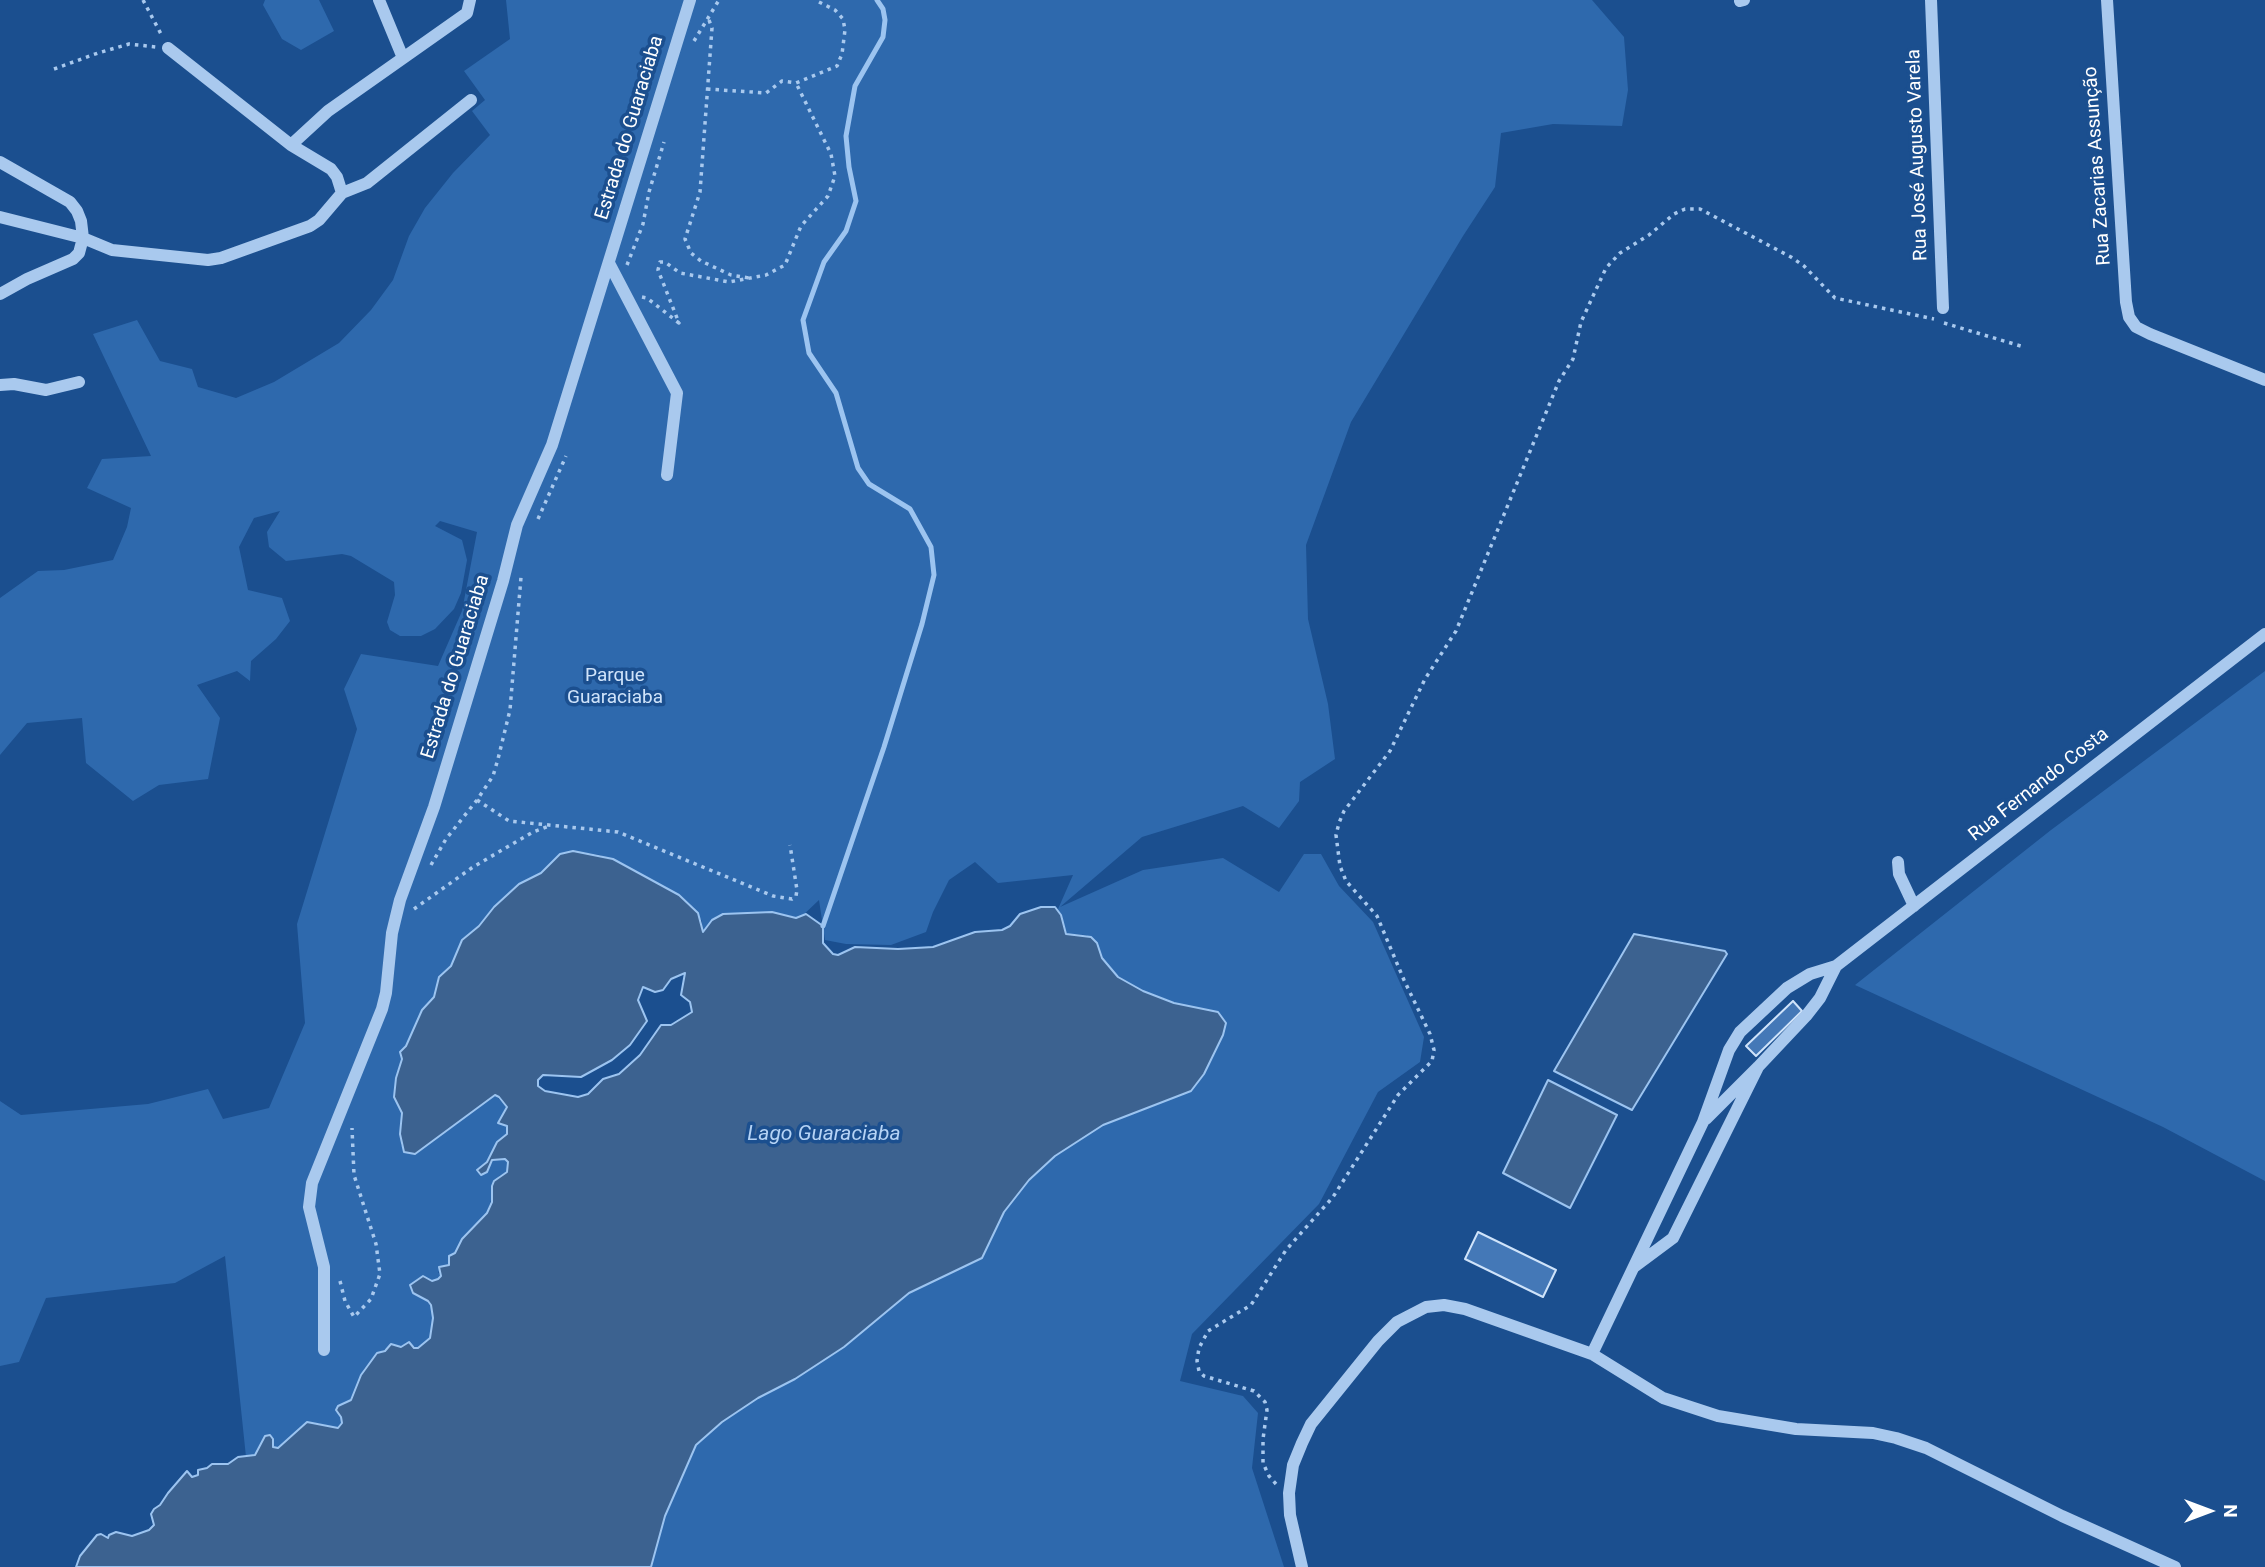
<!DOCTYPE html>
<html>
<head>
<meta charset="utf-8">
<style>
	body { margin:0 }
	#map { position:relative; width:2265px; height:1567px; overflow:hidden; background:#1b4f8f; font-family:Roboto,sans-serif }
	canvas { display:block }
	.north { position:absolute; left:2174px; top:1476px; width:70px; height:70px; -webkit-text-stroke:5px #1b4f8f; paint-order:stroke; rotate:90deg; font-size:19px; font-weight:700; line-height:28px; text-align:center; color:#fff }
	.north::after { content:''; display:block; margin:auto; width:24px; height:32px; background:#fff; clip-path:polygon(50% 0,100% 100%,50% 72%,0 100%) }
</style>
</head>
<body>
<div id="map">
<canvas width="2265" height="1567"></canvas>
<div class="north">N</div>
</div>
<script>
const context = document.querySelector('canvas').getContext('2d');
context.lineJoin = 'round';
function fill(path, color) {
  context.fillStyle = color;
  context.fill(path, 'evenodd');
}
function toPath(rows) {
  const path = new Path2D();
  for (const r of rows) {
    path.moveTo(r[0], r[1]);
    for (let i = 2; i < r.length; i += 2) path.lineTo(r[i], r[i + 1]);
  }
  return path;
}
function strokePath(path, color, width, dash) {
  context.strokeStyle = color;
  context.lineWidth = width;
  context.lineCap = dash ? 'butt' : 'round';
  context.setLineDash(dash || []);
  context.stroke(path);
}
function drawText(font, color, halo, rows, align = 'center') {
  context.font = font + ' Roboto,sans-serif';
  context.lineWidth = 7;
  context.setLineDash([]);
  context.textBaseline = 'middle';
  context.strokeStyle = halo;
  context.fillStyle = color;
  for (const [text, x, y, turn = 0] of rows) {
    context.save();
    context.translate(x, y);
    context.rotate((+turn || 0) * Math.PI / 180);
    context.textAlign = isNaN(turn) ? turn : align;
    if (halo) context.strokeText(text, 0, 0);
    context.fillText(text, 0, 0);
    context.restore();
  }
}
const green = toPath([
	[265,0,319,0,334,31,301,50,282,39,263,5],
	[506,0,1592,0,1624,37,1628,90,1622,126,1553,124,1501,133,1495,187,1463,236,1351,422,1306,545,1308,619,1328,704,1335,759,1300,782,1299,801,1279,828,1243,806,1142,837,1060,907,1143,870,1223,858,1279,892,1304,854,1321,854,1339,886,1373,922,1424,1037,1420,1062,1378,1092,1319,1204,1192,1334,1180,1381,1243,1396,1258,1413,1252,1468,1284,1567,651,1567,665,1516,696,1445,722,1422,758,1398,795,1379,844,1347,909,1293,982,1258,1004,1212,1029,1180,1055,1156,1103,1125,1191,1091,1204,1074,1223,1035,1226,1022,1218,1012,1174,1003,1143,991,1118,977,1102,958,1097,943,1086,935,1067,934,1058,909,1073,875,998,883,975,862,949,880,933,912,926,932,891,945,846,944,825,940,819,900,800,918,772,912,723,915,717,916,702,933,702,921,679,895,600,855,573,851,541,873,519,884,479,926,462,940,451,966,439,977,434,997,422,1010,408,1043,403,1048,394,1097,402,1113,401,1145,411,1154,416,1153,495,1095,507,1107,498,1123,508,1125,509,1129,507,1134,497,1142,487,1162,480,1166,492,1160,505,1159,508,1162,507,1172,499,1176,487,1213,462,1239,449,1265,438,1272,441,1276,438,1279,432,1281,421,1277,410,1285,431,1305,433,1318,430,1338,418,1348,406,1343,401,1347,395,1345,377,1353,364,1369,351,1400,338,1406,343,1424,338,1428,316,1423,303,1426,278,1449,273,1447,272,1443,262,1442,255,1455,246,1457,225,1256,175,1283,46,1298,19,1362,0,1366,0,1101,21,1115,148,1104,208,1089,223,1119,269,1108,305,1023,297,924,357,729,344,689,361,654,438,666,462,611,477,532,440,521,435,526,462,540,467,560,461,593,454,609,435,629,421,636,400,636,390,630,387,622,395,595,394,582,351,556,342,554,286,561,269,547,267,532,280,511,254,518,239,547,248,590,282,598,290,621,276,639,251,661,250,681,237,671,197,685,220,718,208,779,159,785,133,801,86,763,82,718,27,723,0,755,0,598,38,571,64,570,113,560,127,527,131,508,87,488,102,459,151,456,93,334,137,320,160,361,192,369,198,387,236,398,274,382,339,343,371,310,393,280,409,236,425,208,453,173,490,135,472,111,485,100,464,71,510,39],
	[2265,671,2265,1181,2163,1127,1855,985,2051,830]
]);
const water = toPath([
	[573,851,613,859,679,895,698,913,703,932,712,920,723,914,772,912,796,918,806,914,823,926,823,943,833,954,838,955,855,947,898,949,933,947,975,932,1002,930,1010,926,1020,914,1041,907,1055,907,1061,915,1066,934,1091,937,1097,943,1102,958,1118,977,1143,991,1174,1003,1218,1012,1226,1023,1223,1035,1204,1074,1191,1091,1103,1125,1055,1156,1029,1180,1004,1212,982,1258,909,1293,844,1347,795,1379,758,1398,722,1422,696,1445,665,1516,651,1567,76,1567,80,1556,97,1535,101,1534,108,1538,109,1535,116,1532,132,1536,149,1530,154,1525,151,1514,154,1509,160,1505,168,1493,187,1471,192,1477,198,1475,198,1470,207,1468,212,1464,228,1464,238,1457,255,1455,265,1436,270,1435,273,1439,273,1447,278,1448,307,1422,338,1428,342,1423,341,1417,336,1410,338,1406,351,1400,361,1375,377,1353,385,1351,391,1344,401,1347,409,1342,414,1348,418,1348,430,1338,433,1318,431,1305,428,1301,413,1293,410,1285,423,1276,432,1281,438,1279,441,1276,439,1267,449,1265,449,1256,455,1253,462,1239,487,1213,492,1202,492,1186,494,1181,507,1172,508,1162,505,1159,492,1160,487,1172,481,1175,477,1170,487,1162,497,1142,507,1134,507,1126,498,1123,507,1107,499,1097,495,1095,415,1154,404,1152,400,1134,402,1113,394,1097,396,1078,402,1059,400,1052,406,1046,422,1010,434,997,439,977,451,966,462,940,479,926,494,907,519,884,541,873,560,854,573,851],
	[685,973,681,995,690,1002,692,1012,671,1025,661,1025,640,1055,619,1074,603,1079,588,1094,578,1097,545,1091,538,1086,538,1080,543,1075,581,1077,612,1060,630,1045,647,1021,638,1000,643,987,655,992,663,990,671,979,685,973],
	[1634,934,1725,951,1727,954,1632,1110,1554,1071,1634,934],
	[1548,1080,1617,1115,1570,1208,1503,1173,1548,1080]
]);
const stream = toPath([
	[823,926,884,747,922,624,934,575,931,547,910,509,869,484,858,468,836,393,809,353,803,320,824,262,846,231,856,201,849,167,846,136,855,86,883,37,885,20,883,9,877,0]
]);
const building = toPath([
	[1793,1001,1802,1011,1756,1056,1746,1046,1793,1001],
	[1478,1232,1556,1270,1543,1297,1465,1259,1478,1232]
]);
const path = toPath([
	[143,0,161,34],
	[709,20,712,28,700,192,685,239,691,253,701,261,731,275,749,278],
	[694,41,719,0],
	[54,69,98,53,129,44,156,47],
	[707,89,766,93,782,81,796,83,837,66,842,54,845,30,843,19,835,10,815,0],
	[627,265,643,224,649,192,664,142],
	[642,297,647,298,679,323,658,270,660,262,665,262,680,273,729,282,766,275,785,265,801,226,828,196,835,176,831,154,796,83],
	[1944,323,2024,347],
	[538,519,566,456],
	[477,800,509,821,618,832,773,896,792,899,796,896,797,890,790,845],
	[431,865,446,839,477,800,493,776,498,759,510,710,521,577],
	[414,909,473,867,533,832,549,826],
	[340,1281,345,1301,354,1317,371,1299,380,1274,376,1244,354,1175,352,1128],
	[1276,1484,1269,1476,1263,1463,1263,1439,1267,1410,1265,1402,1254,1391,1204,1376,1199,1371,1197,1361,1199,1348,1208,1331,1251,1305,1286,1250,1333,1197,1398,1095,1432,1061,1434,1050,1430,1034,1404,980,1377,916,1346,881,1340,866,1336,835,1339,823,1344,811,1390,751,1425,679,1456,631,1559,381,1573,359,1581,322,1606,268,1620,253,1649,235,1674,214,1685,209,1700,209,1791,257,1804,266,1835,298,1934,319]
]);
const minor = toPath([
	[379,0,403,58],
	[1931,0,1943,308],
	[2107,0,2126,302,2129,317,2136,327,2150,334,2265,380],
	[1740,1,1744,0],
	[168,48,291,145,331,169,337,177,342,193],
	[291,145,328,111,467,13,470,0],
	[0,162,70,202,77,211,81,221,83,238,79,253,73,259,27,279,0,294],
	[0,217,83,238,112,250,208,260,221,258,310,226,319,220,342,193,367,183,471,100],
	[609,263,677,393,667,475],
	[0,385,14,384,46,390,79,382],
	[1898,862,1899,874,1914,906],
	[1706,1119,1758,1067,1806,1016,1820,998,1836,966],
	[1634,1267,1673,1238,1758,1067],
	[324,1350,324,1267,309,1207,312,1183,382,1009,386,993,392,933,400,900,434,807,503,581,517,525,552,445,690,0],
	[1592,1354,1663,1398,1718,1416,1796,1429,1873,1433,1896,1438,1926,1448,2062,1516,2175,1567],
	[1302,1567,1290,1515,1289,1493,1293,1465,1302,1443,1311,1424,1378,1341,1397,1322,1426,1307,1444,1305,1465,1309,1592,1354,1703,1122,1729,1050,1740,1032,1787,988,1810,974,1836,966,2265,634]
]);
const streetNames = [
	["Estrada do Guaraciaba",630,128,-73],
	["Rua José Augusto Varela",1918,155,-92],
	["Rua Zacarias Assunção",2098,166,-94],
	["Estrada do Guaraciaba",456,667,-73],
	["Rua Fernando Costa",2039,785,-38]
];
const parkNames = [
	["Parque",615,676],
	["Guaraciaba",615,698]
];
const waterNames = [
	["Lago Guaraciaba",824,1135]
];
fill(green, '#2e69ad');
fill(water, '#3c6290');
strokePath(water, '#9cc4f0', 2);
strokePath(stream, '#9cc4f0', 5);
fill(building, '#4478b7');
strokePath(building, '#cfe3fa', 2);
strokePath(path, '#a9c9ee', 3.5, [3.5, 5]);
strokePath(minor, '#a9c9ee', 12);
drawText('19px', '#fff', '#1b4f8f', streetNames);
drawText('19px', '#cfe3fa', '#1b4f8f', parkNames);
drawText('italic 21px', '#b5d3f5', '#1b4f8f', waterNames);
</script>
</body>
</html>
